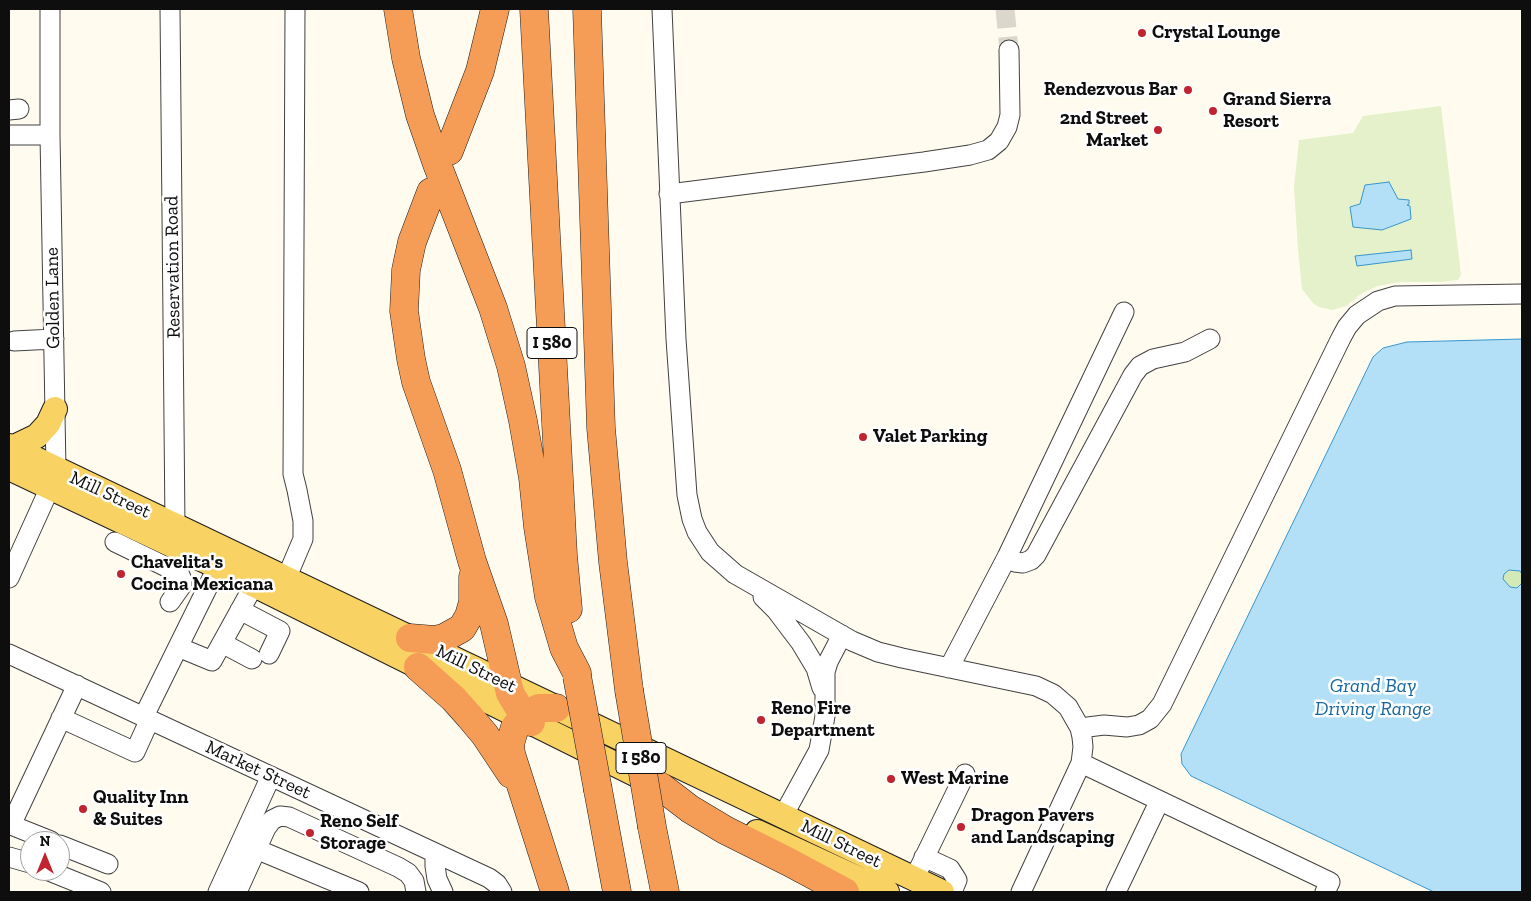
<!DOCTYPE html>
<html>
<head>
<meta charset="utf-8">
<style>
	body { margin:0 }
	#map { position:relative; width:1531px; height:901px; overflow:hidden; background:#fffbee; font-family:"Zilla Slab",serif }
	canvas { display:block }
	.frame { position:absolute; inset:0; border:10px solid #0e0e0e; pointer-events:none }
	.north { position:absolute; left:20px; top:831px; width:50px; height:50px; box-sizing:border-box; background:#fff; border:1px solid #9f9f9f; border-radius:50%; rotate:0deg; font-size:14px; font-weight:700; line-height:20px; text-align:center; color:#0e0e0e }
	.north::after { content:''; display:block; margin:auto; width:18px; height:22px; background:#bf242f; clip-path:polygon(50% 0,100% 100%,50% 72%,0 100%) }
</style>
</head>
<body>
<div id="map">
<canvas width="1531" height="901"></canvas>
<div class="frame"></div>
<div class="north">N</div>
</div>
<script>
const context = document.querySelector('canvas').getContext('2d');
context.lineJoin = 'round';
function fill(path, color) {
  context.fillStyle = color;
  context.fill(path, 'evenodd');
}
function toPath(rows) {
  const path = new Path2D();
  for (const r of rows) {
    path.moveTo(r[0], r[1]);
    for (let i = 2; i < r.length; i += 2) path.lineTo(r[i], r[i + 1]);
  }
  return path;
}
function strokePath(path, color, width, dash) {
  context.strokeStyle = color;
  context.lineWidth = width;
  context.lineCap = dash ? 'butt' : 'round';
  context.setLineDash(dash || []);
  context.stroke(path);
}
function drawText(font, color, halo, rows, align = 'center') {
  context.font = font + ' "Zilla Slab",serif';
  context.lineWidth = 5;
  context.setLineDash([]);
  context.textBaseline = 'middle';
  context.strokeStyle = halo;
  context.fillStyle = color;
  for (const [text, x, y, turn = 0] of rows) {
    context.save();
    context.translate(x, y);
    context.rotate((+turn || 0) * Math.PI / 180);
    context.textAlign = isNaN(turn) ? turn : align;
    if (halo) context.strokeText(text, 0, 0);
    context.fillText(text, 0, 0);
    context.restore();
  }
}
const green = toPath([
	[1509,570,1520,571,1522,574,1522,583,1517,588,1510,587,1503,580,1504,574]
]);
const pitch = toPath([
	[1441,106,1461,275,1458,280,1441,282,1400,282,1378,286,1362,293,1346,306,1332,310,1319,307,1313,303,1302,289,1298,249,1294,187,1299,140,1353,133,1363,116]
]);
const water = toPath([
	[1389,182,1398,199,1409,200,1409,204,1407,205,1410,206,1411,219,1382,230,1353,227,1350,207,1360,204,1365,185,1389,182],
	[1411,250,1412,259,1357,266,1355,256,1411,250],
	[1522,339,1522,574,1520,571,1509,570,1504,574,1503,579,1510,587,1517,588,1522,583,1522,892,1434,892,1191,776,1182,764,1181,754,1373,357,1383,348,1407,342,1522,339]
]);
const minorTunnel = toPath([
	[1005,9,1009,50]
]);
const minor = toPath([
	[170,9,175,526],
	[662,9,676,339,687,495,692,519,697,532,710,552,735,574,852,641,878,652,902,658,1036,686,1053,694,1068,707,1080,728,1082,737,1083,747,1081,763,1021,892],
	[9,110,19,109],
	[9,135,50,135],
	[669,194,924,162,970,155,988,150,999,141,1007,127,1010,115,1009,50],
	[14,341,54,339],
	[115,542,179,573,182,580,182,585,170,602],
	[1007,557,1015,562,1023,563,1031,560,1036,555,1133,375,1140,366,1153,359,1185,352,1210,339],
	[9,578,52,483,56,470,50,135,50,9],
	[286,579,303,539,303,521,297,490,293,474,295,9],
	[763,597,776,610,801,643,816,668,822,688],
	[240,610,280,631,269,654],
	[222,643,252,659],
	[178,647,212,661,254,585],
	[9,654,489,878,497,884,502,892],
	[949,668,1007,557,1124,312],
	[144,716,223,556],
	[61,718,135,752,150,719],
	[1080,728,1104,725,1127,727,1139,725,1150,719,1162,704,1341,338,1347,327,1357,315,1378,301,1395,296,1522,294],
	[1081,763,1330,882,1325,892],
	[783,816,819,750,825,716,825,672,828,662,842,635],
	[51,841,11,825,77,685],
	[60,845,108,864],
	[256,849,359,892],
	[435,853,435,866,437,879,443,892],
	[9,857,30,863],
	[924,857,950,869,957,880,952,892],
	[49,871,101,892],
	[914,879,965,774],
	[218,892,271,776],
	[237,892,266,828,272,820,280,816,289,817,398,867,408,873,414,881,416,892],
	[1116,892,1159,802]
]);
const major = toPath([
	[9,446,942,892],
	[12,448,37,436,48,424,55,409],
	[9,468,218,567,657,785],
	[757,832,887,892]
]);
const highway = toPath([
	[398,9,406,58,420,115,437,164,493,308,511,366,523,421,533,478,538,527,549,597,564,648,577,673],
	[534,9,563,555,568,609],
	[587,9,601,428,613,562,629,690],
	[449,151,480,71,495,9],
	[431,192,412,242,406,270,404,311,411,359,416,382,447,470,472,561,494,624,510,693,519,708,531,722],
	[410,638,435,640,444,638,462,628,469,616,473,602,473,577],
	[418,667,454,699,470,717,485,735,511,774],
	[660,786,690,809,725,830,789,862,845,892],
	[598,790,617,892],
	[652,827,665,892],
	[555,892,511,754,510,744,515,727,525,716,539,708,556,708]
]);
const highwayBridge = toPath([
	[577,676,598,790],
	[629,690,652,827]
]);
const markers = [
	[1142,33,5,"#bf242f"],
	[1188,90,5,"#bf242f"],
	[1213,111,5,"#bf242f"],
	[1158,130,5,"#bf242f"],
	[863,437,5,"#bf242f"],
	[121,574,5,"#bf242f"],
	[761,720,5,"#bf242f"],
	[891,779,5,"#bf242f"],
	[83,809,5,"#bf242f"],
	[961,827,5,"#bf242f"],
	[310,833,5,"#bf242f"]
];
const shields = [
	[552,343,50],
	[641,758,50]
];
const shieldNames = [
	["I 580",552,343],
	["I 580",641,758]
];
const poiNames = [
	["Crystal Lounge",1152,33],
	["Rendezvous Bar",1178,90,"right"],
	["Grand Sierra",1223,100],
	["Resort",1223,122],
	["2nd Street",1148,119,"right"],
	["Market",1148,141,"right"],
	["Valet Parking",873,437],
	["Chavelita's",131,563],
	["Cocina Mexicana",131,585],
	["Reno Fire",771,709],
	["Department",771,731],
	["West Marine",901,779],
	["Quality Inn",93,798],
	["& Suites",93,820],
	["Dragon Pavers",971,816],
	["and Landscaping",971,838],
	["Reno Self",320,822],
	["Storage",320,844]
];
const streetNames = [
	["Reservation Road",173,267,-91],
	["Golden Lane",53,298,-91],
	["Mill Street",110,495,25],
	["Mill Street",476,669,26],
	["Market Street",258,770,25],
	["Mill Street",841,844,26]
];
const waterNames = [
	["Grand Bay",1373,686],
	["Driving Range",1373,709]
];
fill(green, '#d3eab8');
fill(pitch, '#e4f1ca');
fill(water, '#b3dff7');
strokePath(water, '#3996ce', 1);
strokePath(minorTunnel, '#dbd7cc', 19, [19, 9]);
strokePath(minor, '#414141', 21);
strokePath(major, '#1f1f1f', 26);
strokePath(highway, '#1f1f1f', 29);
strokePath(minor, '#fff', 19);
strokePath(major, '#f9d264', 24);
strokePath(highway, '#f59c56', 28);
strokePath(highwayBridge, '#1f1f1f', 29, []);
strokePath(highwayBridge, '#f59c56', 28);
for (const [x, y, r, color] of markers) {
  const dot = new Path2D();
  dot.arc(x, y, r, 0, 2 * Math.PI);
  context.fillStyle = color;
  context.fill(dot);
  strokePath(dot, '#fff', 2);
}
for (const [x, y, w] of shields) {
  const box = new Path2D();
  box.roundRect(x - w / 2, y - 15.5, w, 31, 4);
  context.fillStyle = '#fff';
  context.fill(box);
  strokePath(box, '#0e0e0e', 1);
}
drawText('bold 18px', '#0e0e0e', null, shieldNames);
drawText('bold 19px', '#0e0e0e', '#fff', poiNames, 'left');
drawText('19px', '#0e0e0e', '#fff', streetNames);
drawText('italic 20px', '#1667a1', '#fff', waterNames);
</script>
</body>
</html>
